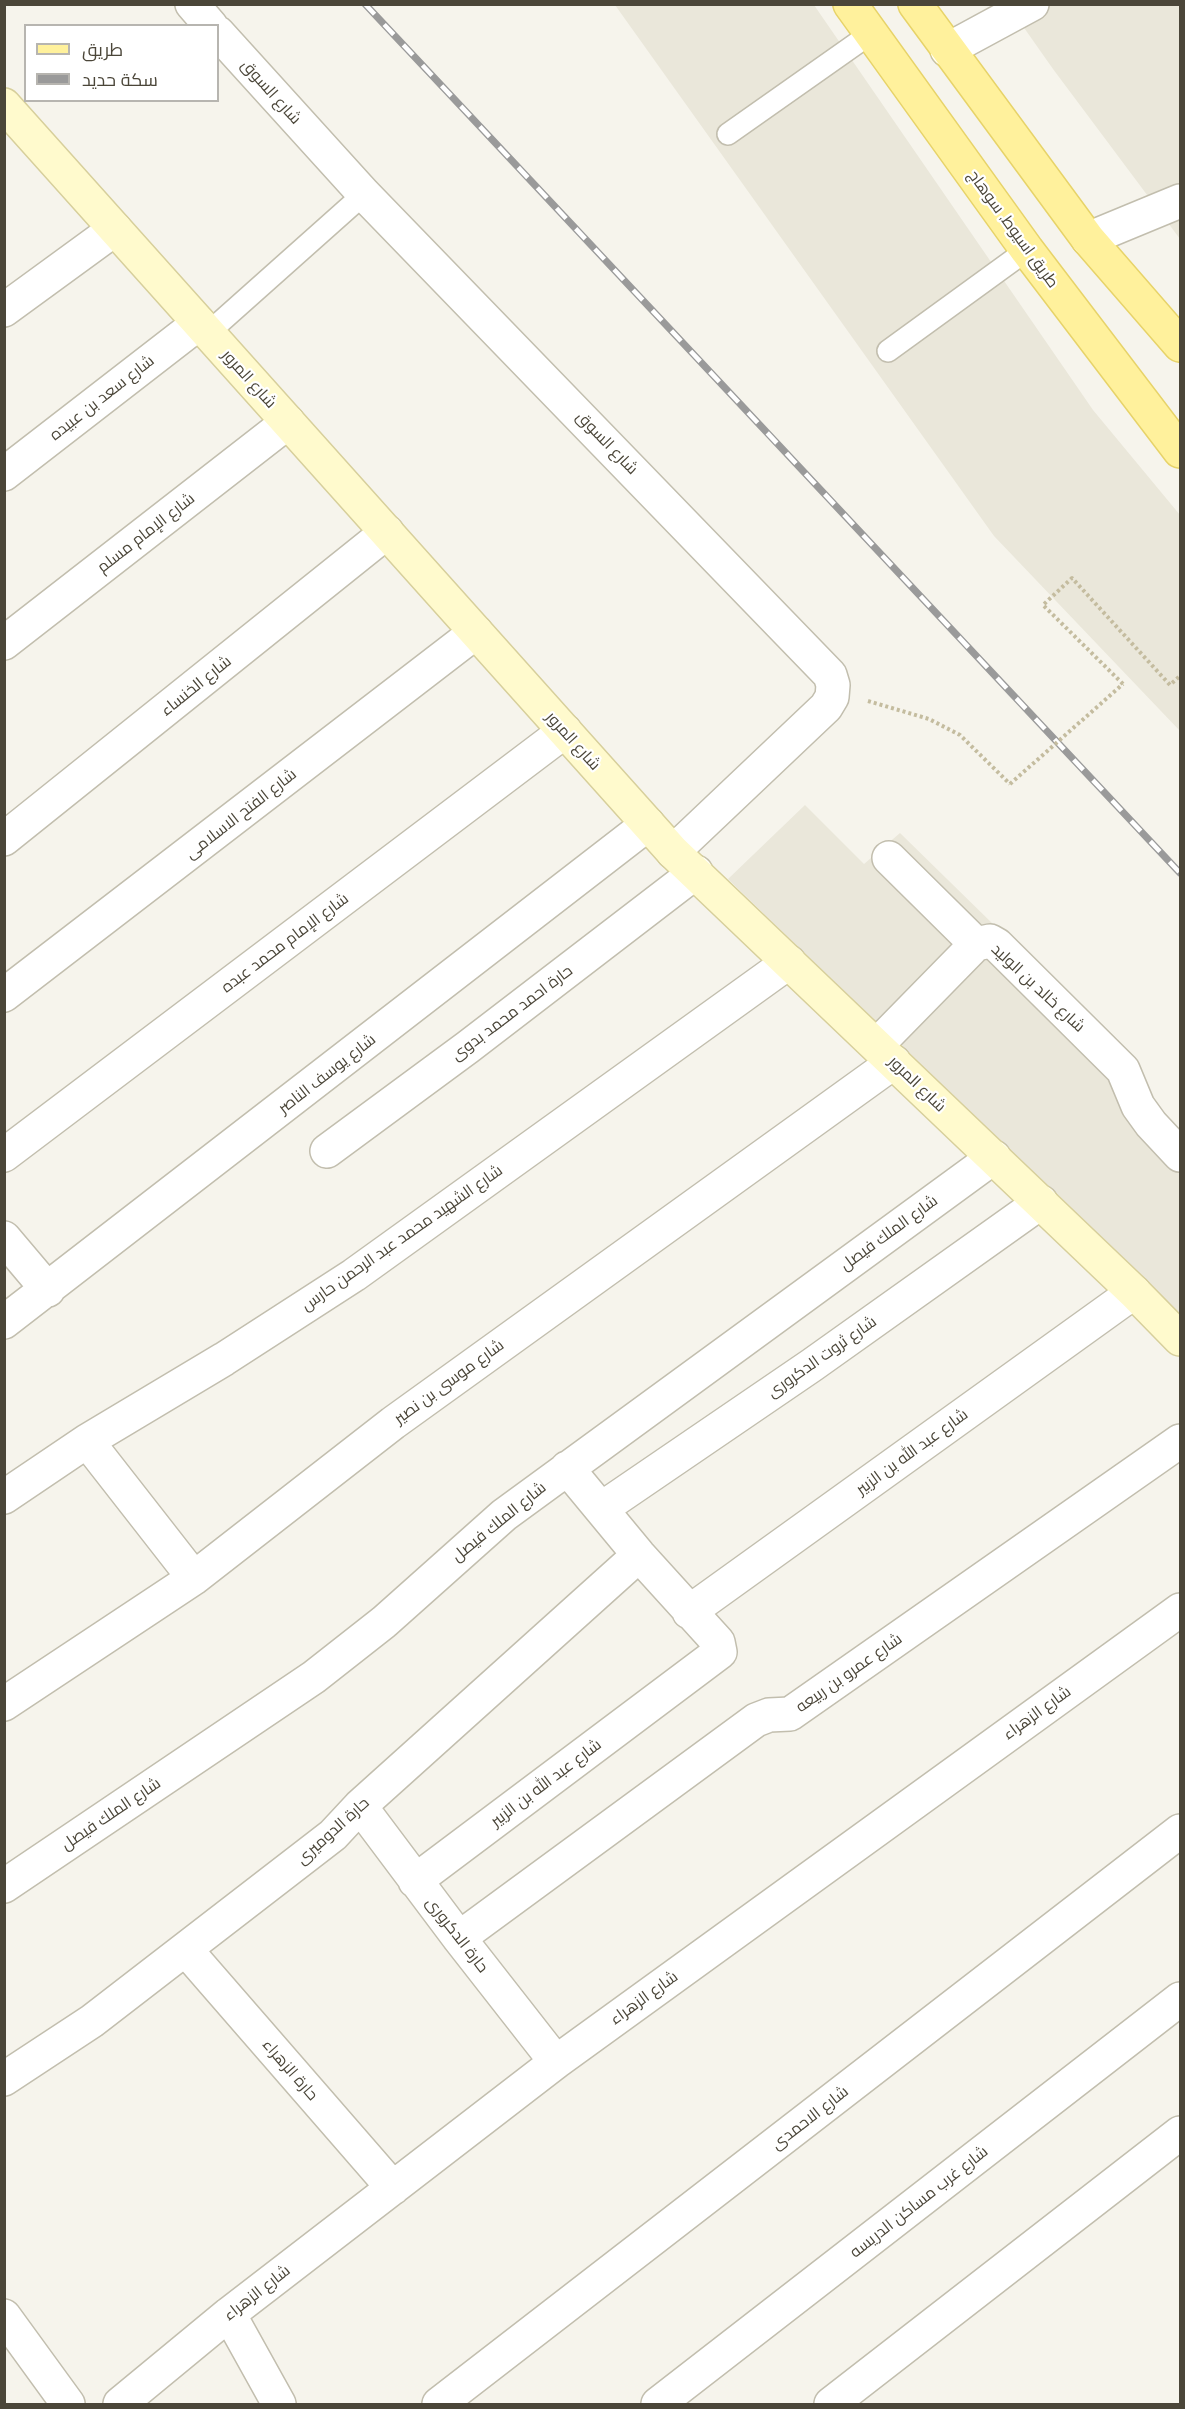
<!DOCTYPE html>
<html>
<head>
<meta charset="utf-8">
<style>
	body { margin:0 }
	#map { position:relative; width:1185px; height:2409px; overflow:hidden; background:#f6f4ec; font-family:Raleway,Cairo,sans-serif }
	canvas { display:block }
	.frame { position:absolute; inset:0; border:6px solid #4b4639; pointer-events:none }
	.legend { position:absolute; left:24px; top:24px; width:195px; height:78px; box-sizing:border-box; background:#fff; border:2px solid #b7b5b0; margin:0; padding:8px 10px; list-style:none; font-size:18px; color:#4b4639 }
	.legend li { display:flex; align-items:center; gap:12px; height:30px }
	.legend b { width:30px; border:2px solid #b7b5b0 }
</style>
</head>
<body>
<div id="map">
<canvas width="1185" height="2409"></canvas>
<div class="frame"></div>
<ul class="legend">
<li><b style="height:8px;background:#fff19c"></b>طريق</li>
<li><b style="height:8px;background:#9a9a9a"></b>سكة حديد</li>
</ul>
</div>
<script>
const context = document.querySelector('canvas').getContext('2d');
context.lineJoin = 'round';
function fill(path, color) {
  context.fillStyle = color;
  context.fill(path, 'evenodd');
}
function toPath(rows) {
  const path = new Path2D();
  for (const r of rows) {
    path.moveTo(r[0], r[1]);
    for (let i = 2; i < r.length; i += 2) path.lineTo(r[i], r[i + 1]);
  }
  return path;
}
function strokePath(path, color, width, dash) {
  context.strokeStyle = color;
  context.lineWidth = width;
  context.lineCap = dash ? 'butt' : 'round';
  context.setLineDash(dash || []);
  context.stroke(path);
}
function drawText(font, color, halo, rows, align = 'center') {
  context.font = font + ' Raleway,Cairo,sans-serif';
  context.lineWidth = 4.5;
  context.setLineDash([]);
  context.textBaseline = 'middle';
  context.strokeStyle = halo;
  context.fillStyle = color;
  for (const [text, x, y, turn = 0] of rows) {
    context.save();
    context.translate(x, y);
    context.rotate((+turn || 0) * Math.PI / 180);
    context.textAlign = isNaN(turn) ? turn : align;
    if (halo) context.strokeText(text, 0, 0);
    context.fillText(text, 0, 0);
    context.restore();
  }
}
const residential = toPath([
	[615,5,814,5,1093,410,1180,515,1180,731,994,536],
	[1008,5,1180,5,1180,239,1053,69],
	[805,805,864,864,900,833,995,926,1180,1140,1180,1316,728,879]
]);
const path = toPath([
	[1123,684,1043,605,1072,578,1170,685,1180,676],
	[868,701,929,719,960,735,1010,784]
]);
const lane = toPath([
	[728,134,870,34],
	[208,333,364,194],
	[888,351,1027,250]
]);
const street = toPath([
	[192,4,211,26],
	[218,33,364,194,830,675,833,685,832,697,826,707,673,852],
	[947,50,1032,4],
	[1088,239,1180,201],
	[4,310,115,229],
	[4,474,199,323],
	[4,643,288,422],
	[4,839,387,532],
	[889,858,976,944],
	[4,995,476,632],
	[877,1045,976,944,990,941,997,945,1123,1070,1138,1106,1151,1124,1180,1155],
	[327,1151,468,1047,696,872],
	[4,1155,565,731],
	[4,1238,48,1290],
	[4,1322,648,824],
	[87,1441,194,1578],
	[4,1497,87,1441,224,1359,354,1275,789,962],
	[601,1509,812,1365,1041,1202],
	[689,1612,1134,1292],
	[4,1704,194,1578,393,1423,894,1062],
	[360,1806,459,1938,556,2062],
	[415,1881,720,1652,718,1642,639,1555,567,1468],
	[4,1886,314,1677,384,1622,504,1515,994,1157],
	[459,1938,756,1720,769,1715,790,1714,1180,1441],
	[187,1951,393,2188],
	[4,2079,92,2021,333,1835,360,1806,639,1555],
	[229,2314,279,2404],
	[4,2316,68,2404],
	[120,2404,229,2314,556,2062,1180,1610],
	[439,2404,1180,1831],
	[658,2404,1180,1999],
	[831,2404,1180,2133]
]);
const secondary = toPath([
	[4,105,673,852,1134,1292,1180,1339]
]);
const primary = toPath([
	[850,4,1027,250,1180,451],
	[915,4,1088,239,1180,345]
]);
const rail = toPath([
	[365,4,1180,873]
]);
const pathBridge = toPath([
	[1010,784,1123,684]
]);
const streetNames = [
	["شارع السوق",271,92,48],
	["طريق اسيوط, سوهاج",1013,229,54],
	["شارع المرور",249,379,48],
	["شارع سعد بن عبيده",102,398,-38],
	["شارع السوق",607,443,46],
	["شارع الإمام مسلم",146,533,-38],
	["شارع الخنساء",196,686,-39],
	["شارع المرور",573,741,48],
	["شارع الفتح الاسلامى",241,814,-38],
	["شارع الإمام محمد عبده",285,943,-37],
	["شارع خالد بن الوليد",1038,988,43],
	["حارة احمد محمد بدوى",512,1013,-37],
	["شارع يوسف الناصر",327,1074,-38],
	["شارع المرور",917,1084,44],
	["شارع الملك فيصل",889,1233,-36],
	["شارع الشهيد محمد عبد الرحمن حارس",402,1238,-35],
	["شارع ثروت الدكرورى",822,1357,-35],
	["شارع موسى بن نصير",449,1382,-36],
	["شارع عبد الله بن الزبير",912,1452,-36],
	["شارع الملك فيصل",499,1522,-39],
	["شارع عمرو بن ربيعه",849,1673,-35],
	["شارع الزهراء",1037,1713,-36],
	["شارع عبد الله بن الزبير",546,1783,-37],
	["شارع الملك فيصل",111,1814,-34],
	["حارة الدوميرى",333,1831,-42],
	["حارة الدكرورى",457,1935,52],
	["شارع الزهراء",644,1998,-36],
	["حارة الزهراء",290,2070,49],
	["شارع الاحمدى",810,2118,-38],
	["شارع غرب مساكن الدريسه",919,2202,-38],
	["شارع الزهراء",257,2293,-38]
];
fill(residential, '#eae7da');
strokePath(lane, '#c2beae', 24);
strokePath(street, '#c2beae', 36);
strokePath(secondary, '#d7cf9b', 36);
strokePath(primary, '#e7d369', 36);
strokePath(path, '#c4bc9f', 4, [3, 3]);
strokePath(lane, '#fff', 21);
strokePath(street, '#fff', 33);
strokePath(secondary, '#fffacd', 33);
strokePath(primary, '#fff19c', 33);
strokePath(rail, '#9a9a9a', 7);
strokePath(rail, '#fff', 4.5, [14]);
strokePath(pathBridge, '#c4bc9f', 4, [3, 3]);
drawText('16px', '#4b4639', '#fff', streetNames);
</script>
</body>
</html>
